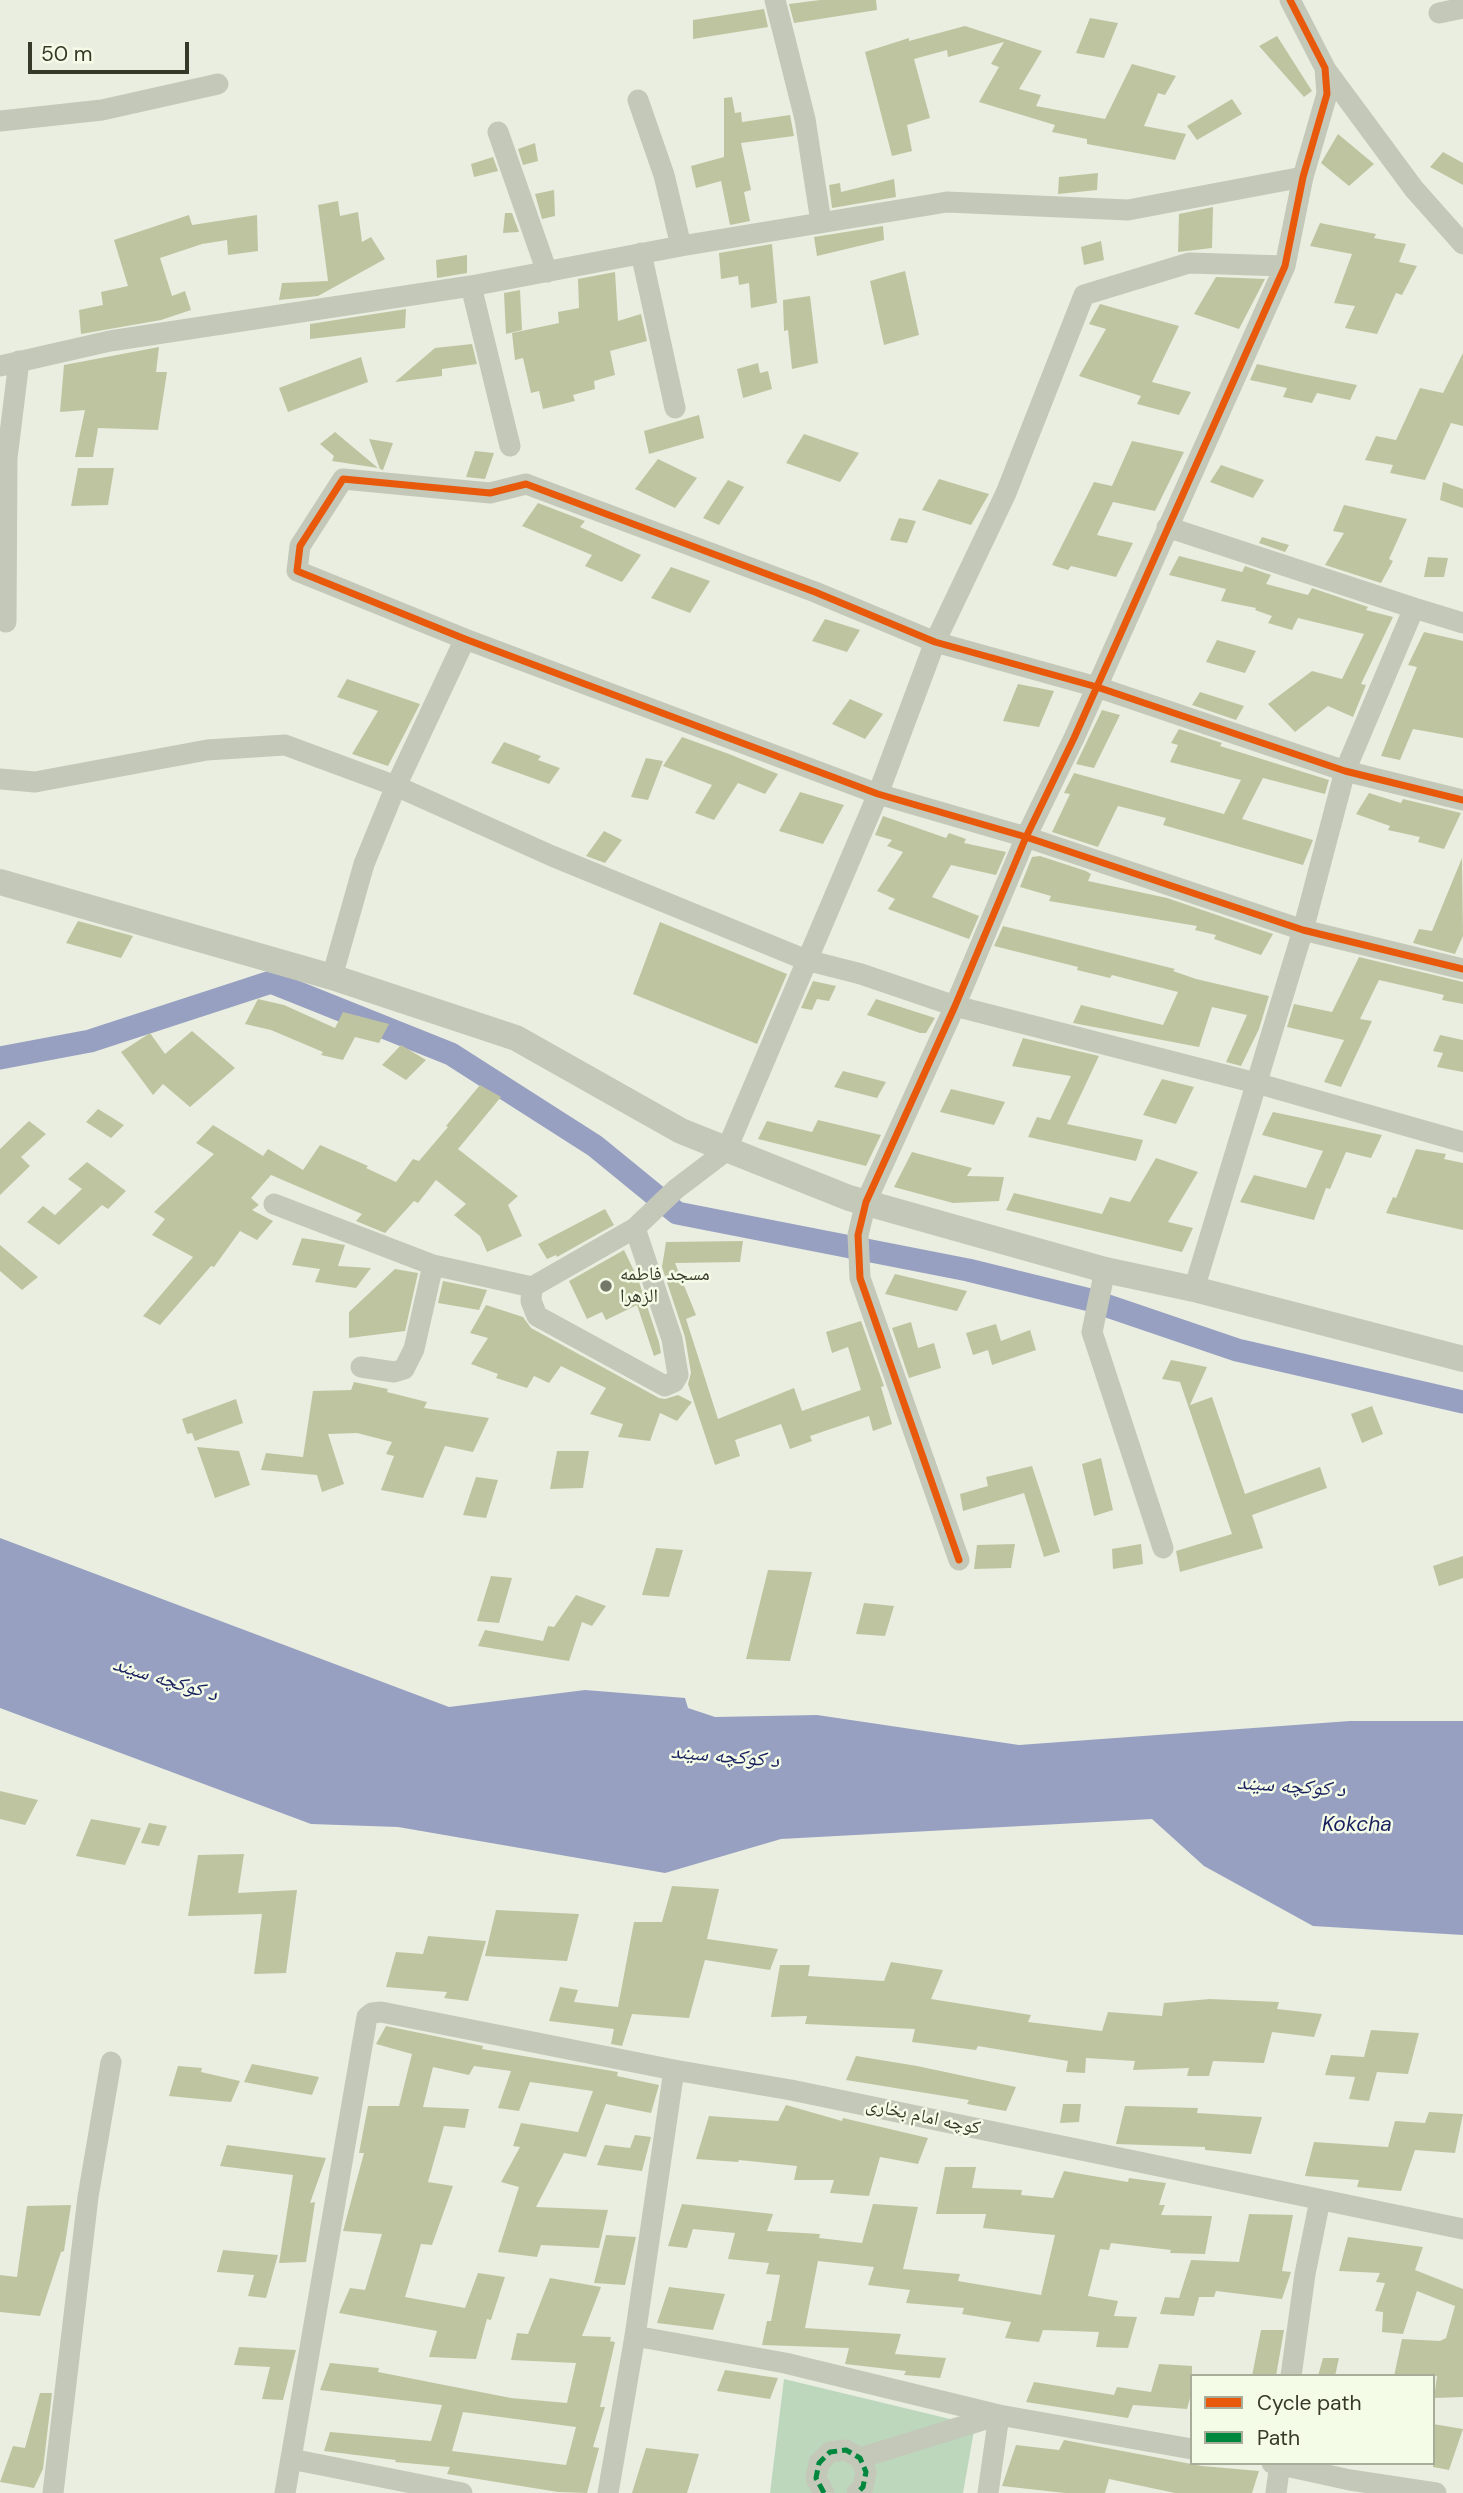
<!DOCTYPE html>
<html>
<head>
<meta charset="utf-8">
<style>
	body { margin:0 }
	#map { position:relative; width:1463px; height:2493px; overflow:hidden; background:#e9eee0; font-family:"DM Sans",sans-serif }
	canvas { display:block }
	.legend { position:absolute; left:1190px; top:2374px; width:245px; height:91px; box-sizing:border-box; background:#f4fbe7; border:2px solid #a8ad9a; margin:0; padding:9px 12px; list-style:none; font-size:21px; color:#363927 }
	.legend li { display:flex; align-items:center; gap:14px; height:35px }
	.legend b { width:35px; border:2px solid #a8ad9a }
	.scale { position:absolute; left:28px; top:42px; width:161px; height:32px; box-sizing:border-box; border:4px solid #363927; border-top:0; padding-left:9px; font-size:21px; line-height:24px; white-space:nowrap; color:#363927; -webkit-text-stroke:5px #f4fbe7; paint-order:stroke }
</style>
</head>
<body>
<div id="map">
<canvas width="1463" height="2493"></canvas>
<ul class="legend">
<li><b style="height:9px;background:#e8590c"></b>Cycle path</li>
<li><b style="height:9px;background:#00873e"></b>Path</li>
</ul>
<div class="scale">50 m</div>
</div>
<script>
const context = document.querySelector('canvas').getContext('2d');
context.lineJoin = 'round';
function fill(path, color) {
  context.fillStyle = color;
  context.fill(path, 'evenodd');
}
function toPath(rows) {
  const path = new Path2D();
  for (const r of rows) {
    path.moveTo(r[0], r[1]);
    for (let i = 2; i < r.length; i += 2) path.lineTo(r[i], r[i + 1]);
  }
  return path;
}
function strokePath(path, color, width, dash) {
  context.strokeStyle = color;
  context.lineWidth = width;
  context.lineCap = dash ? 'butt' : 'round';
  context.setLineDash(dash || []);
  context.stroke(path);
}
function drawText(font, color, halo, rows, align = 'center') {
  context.font = font + ' "DM Sans","Noto Naskh Arabic",sans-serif';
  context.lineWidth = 5;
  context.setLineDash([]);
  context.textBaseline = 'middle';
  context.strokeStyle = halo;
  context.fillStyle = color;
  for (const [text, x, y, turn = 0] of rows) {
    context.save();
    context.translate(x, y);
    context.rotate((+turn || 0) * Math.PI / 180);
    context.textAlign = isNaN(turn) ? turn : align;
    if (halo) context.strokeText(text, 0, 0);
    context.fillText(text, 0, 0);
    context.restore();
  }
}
const green = toPath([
	[784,2379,975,2425,963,2493,770,2493]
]);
const water = toPath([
	[0,1538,449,1707,585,1690,685,1698,688,1708,715,1717,817,1715,1019,1745,1350,1721,1463,1721,1463,1935,1313,1926,1204,1866,1152,1819,781,1839,665,1873,398,1827,311,1824,0,1708]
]);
const canal = toPath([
	[0,1058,90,1041,271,982,451,1054,595,1146,677,1213,968,1270,1090,1300,1237,1350,1463,1402]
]);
const building = toPath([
	[820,0,876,0,877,10,794,23,789,4],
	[764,9,768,27,693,39,693,20],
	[1090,18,1118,23,1104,58,1076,53],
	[965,26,1042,51,1019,89,1041,95,1036,106,1105,119,1132,64,1176,76,1165,95,1158,93,1144,126,1186,134,1175,160,1087,144,1087,139,1052,132,1055,125,979,102,999,67,991,64,1004,42,948,57,947,50,914,59,930,118,907,125,912,151,892,156,865,52,909,38,909,41],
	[1277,36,1312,91,1304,97,1259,46],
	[732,97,735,113,741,112,742,122,790,115,794,136,741,143,751,190,744,192,750,221,730,225,721,181,696,188,691,166,724,157,724,98],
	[1232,99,1242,114,1197,140,1187,126],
	[1338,134,1374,164,1349,186,1321,163],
	[535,143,538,161,523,165,518,149],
	[1443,152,1463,163,1463,185,1430,167],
	[493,157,498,171,474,177,471,164],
	[1098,173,1097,190,1058,194,1059,177],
	[894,179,896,197,832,208,829,185,840,183,841,192],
	[554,190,555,216,542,219,535,194],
	[338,201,340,216,358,212,362,242,371,237,385,259,318,296,279,300,282,283,328,281,318,205],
	[1213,207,1212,248,1178,252,1179,214],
	[505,213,512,213,519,232,503,233],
	[189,215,192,225,257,215,258,251,228,255,227,240,202,244,160,258,172,296,185,291,191,310,161,320,81,334,79,310,103,305,101,292,128,286,114,240],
	[1320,223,1376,234,1374,238,1406,244,1399,262,1417,266,1402,295,1396,293,1377,334,1345,328,1355,306,1334,303,1352,254,1310,246],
	[883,226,884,240,817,256,814,237],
	[1101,241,1104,260,1084,265,1081,247],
	[772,244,777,303,751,308,749,283,739,285,738,276,721,279,719,253],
	[467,255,467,273,437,278,436,260],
	[905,271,919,335,884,345,870,281],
	[615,272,618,321,641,314,647,341,610,351,615,375,594,381,595,389,573,395,575,401,543,409,539,391,531,393,523,358,515,360,512,333,559,323,558,312,579,308,578,279],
	[1216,277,1265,279,1239,329,1194,314],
	[520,290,522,330,506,334,504,293],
	[810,296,818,363,792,369,788,330,784,331,783,300],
	[1100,304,1179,326,1152,382,1191,392,1179,415,1137,404,1141,396,1079,376,1106,329,1089,324],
	[406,309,405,328,310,339,310,324],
	[472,344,477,364,442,369,442,376,395,382,435,348],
	[159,347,156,372,167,372,158,430,98,428,93,457,75,457,85,410,60,412,64,365],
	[1463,353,1463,426,1451,423,1425,480,1390,473,1393,465,1365,460,1376,436,1396,440,1420,388,1443,393],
	[361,357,368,382,288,412,279,388],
	[758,363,760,373,768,371,772,389,743,398,737,369],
	[1257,364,1302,374,1357,385,1350,400,1317,393,1312,403,1283,397,1287,388,1250,380],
	[699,415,704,438,649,454,644,431],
	[335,432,378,468,332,461,334,456,320,444],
	[804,434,859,453,840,482,786,463],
	[369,439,393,443,383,470,380,469],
	[1132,441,1184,452,1155,511,1113,502,1097,535,1133,543,1116,577,1071,566,1068,570,1052,565,1094,482,1112,486],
	[475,451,494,453,485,479,466,477],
	[658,459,697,478,675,508,635,489],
	[1221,465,1264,480,1253,498,1210,482],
	[78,468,114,468,108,505,71,506],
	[939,479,989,494,971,525,922,510],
	[728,480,744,487,719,525,703,518],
	[1443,482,1463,489,1463,508,1440,500],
	[538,503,585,521,580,527,641,555,622,582,585,566,592,555,522,526],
	[1344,505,1407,519,1389,559,1393,561,1381,583,1325,565,1344,533,1333,531],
	[899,518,916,521,907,543,890,540],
	[1262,537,1289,545,1285,552,1259,543],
	[1179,556,1242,572,1245,566,1271,575,1266,584,1308,595,1312,588,1368,607,1366,610,1393,617,1361,684,1366,685,1353,717,1328,706,1295,732,1268,704,1312,671,1342,679,1364,634,1298,618,1292,630,1268,623,1272,616,1255,610,1256,608,1221,601,1226,589,1169,575],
	[1428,557,1448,558,1444,577,1424,577],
	[671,567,710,581,690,613,651,598],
	[825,619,860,630,847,652,812,641],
	[1424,632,1463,641,1463,738,1413,729,1400,760,1381,756,1417,667,1408,665],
	[1217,640,1256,651,1245,673,1206,662],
	[347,679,420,704,388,766,352,754,378,711,337,697],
	[1018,684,1054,691,1039,727,1003,721],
	[1200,692,1244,706,1236,720,1192,705],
	[850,699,883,714,865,739,832,724],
	[1102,710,1120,715,1094,768,1076,764],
	[1179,729,1222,743,1220,746,1329,780,1325,794,1263,778,1242,819,1313,840,1303,865,1163,825,1166,818,1118,806,1098,847,1052,832,1070,794,1064,793,1074,773,1224,814,1241,780,1170,762,1178,745,1171,743],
	[682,737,729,754,778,774,765,794,738,783,714,820,695,813,712,785,663,766],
	[504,742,541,756,538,760,560,768,549,784,491,763],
	[646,758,663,761,648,800,631,797],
	[800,792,844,805,823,844,779,831],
	[1369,793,1401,803,1403,799,1461,813,1444,849,1418,842,1420,837,1388,830,1390,826,1356,814],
	[883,816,946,838,949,833,966,839,964,843,1006,852,996,875,951,865,932,897,979,916,969,939,888,909,895,899,877,891,903,852,887,846,892,840,875,835],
	[604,831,622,840,605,863,586,856],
	[1040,856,1086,871,1091,874,1088,881,1167,898,1273,934,1261,955,1214,939,1216,935,1195,930,1197,926,1049,901,1051,896,1020,887,1032,857],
	[1462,858,1463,936,1455,954,1413,943,1419,929,1432,931],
	[78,921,133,936,121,958,66,943],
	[660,922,787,974,757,1044,633,994],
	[1003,926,1175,969,1173,971,1196,979,1269,996,1259,1029,1241,1066,1226,1062,1247,1015,1212,1007,1199,1047,1073,1023,1081,1005,1163,1025,1178,992,1112,975,1110,978,1077,970,1078,967,994,946],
	[1359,957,1463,982,1463,1004,1442,1000,1444,995,1379,980,1360,1019,1372,1021,1341,1087,1324,1082,1344,1040,1287,1027,1294,1004,1332,1012],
	[813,981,836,986,829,1001,817,999,812,1010,801,1008],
	[258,999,284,1005,335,1028,343,1012,389,1024,379,1043,355,1037,343,1060,321,1055,323,1052,271,1030,245,1024],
	[876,999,935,1018,926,1033,920,1033,867,1015],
	[192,1031,235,1068,190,1107,163,1084,153,1095,121,1052,150,1033,165,1054],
	[1440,1035,1463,1040,1463,1072,1437,1067,1443,1053,1433,1051],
	[1023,1038,1099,1056,1067,1124,1143,1140,1136,1161,1028,1137,1037,1117,1050,1120,1071,1076,1012,1066],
	[401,1045,426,1060,406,1080,382,1065],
	[843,1071,886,1082,877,1098,834,1087],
	[1162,1079,1194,1087,1176,1124,1143,1115],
	[480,1085,501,1097,458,1149,518,1196,508,1205,522,1236,487,1252,480,1236,454,1215,466,1204,436,1180,418,1203,414,1201,385,1233,356,1221,362,1214,271,1175,251,1198,259,1205,252,1210,273,1221,257,1240,240,1231,214,1267,211,1266,160,1325,143,1316,193,1257,152,1235,165,1219,154,1212,214,1154,196,1143,213,1125,263,1156,268,1149,303,1170,320,1145,368,1166,366,1168,396,1182,413,1159,419,1161,448,1127,446,1126],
	[951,1089,1005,1102,994,1125,940,1112],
	[98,1109,124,1125,111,1138,86,1122],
	[1273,1112,1382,1135,1371,1158,1346,1152,1330,1189,1326,1188,1314,1220,1240,1202,1254,1175,1306,1188,1323,1151,1262,1135],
	[818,1120,881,1135,866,1166,758,1139,767,1121,812,1132],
	[29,1121,46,1134,21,1157,30,1166,0,1195,0,1149],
	[1416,1149,1446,1154,1444,1159,1463,1163,1463,1230,1386,1213,1393,1197,1396,1198],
	[912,1152,972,1168,967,1176,1004,1177,999,1201,953,1203,894,1187],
	[1156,1158,1198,1172,1168,1222,1193,1228,1182,1252,1006,1210,1014,1193,1102,1214,1110,1197,1130,1202],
	[87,1162,126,1191,108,1209,102,1205,59,1245,27,1222,43,1206,55,1215,82,1189,68,1179],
	[605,1209,614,1225,557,1257,556,1255,547,1259,538,1244],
	[302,1238,345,1245,338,1266,371,1268,356,1288,315,1282,320,1269,292,1265],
	[743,1241,740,1262,675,1263,696,1315,686,1319,718,1419,794,1388,802,1411,861,1390,848,1347,832,1353,826,1332,861,1321,884,1386,881,1387,892,1424,873,1431,869,1416,810,1436,812,1441,790,1449,781,1424,735,1440,740,1456,715,1465,688,1384,691,1373,685,1337,662,1267,666,1242],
	[0,1245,38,1277,22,1290,0,1271],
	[624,1250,638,1279,659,1342,661,1353,654,1356,637,1305,606,1320,602,1312,587,1319,569,1281],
	[395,1269,418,1273,405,1331,349,1338,349,1312],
	[895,1274,967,1291,957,1311,885,1294],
	[443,1281,487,1290,479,1310,438,1303],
	[486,1305,523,1317,531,1328,659,1398,665,1399,678,1395,692,1402,677,1421,660,1413,650,1441,618,1437,623,1424,590,1414,606,1388,561,1366,549,1383,534,1376,527,1388,496,1378,498,1374,471,1364,488,1338,470,1333],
	[911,1322,918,1348,934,1343,941,1368,909,1378,892,1328],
	[996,1324,1001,1341,1030,1330,1036,1350,992,1365,988,1350,973,1355,966,1333],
	[1171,1360,1207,1367,1190,1405,1212,1397,1245,1494,1320,1467,1327,1488,1252,1515,1263,1548,1180,1572,1176,1551,1232,1534,1180,1382,1162,1379],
	[354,1382,388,1389,387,1392,427,1402,424,1408,489,1418,473,1452,445,1446,423,1498,381,1490,394,1456,386,1454,392,1442,357,1433,328,1434,344,1484,322,1492,317,1475,261,1470,266,1453,303,1457,313,1391,351,1390],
	[236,1399,243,1423,195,1441,192,1433,187,1434,182,1419],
	[1372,1406,1383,1434,1362,1443,1351,1414],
	[197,1447,239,1451,250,1485,215,1498],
	[557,1451,589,1451,583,1488,550,1489],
	[1101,1458,1113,1510,1094,1516,1082,1464],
	[1032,1466,1060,1552,1044,1557,1024,1493,963,1511,960,1494,988,1486,986,1477],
	[476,1477,498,1480,486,1518,463,1515],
	[1015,1544,1011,1568,974,1569,977,1545],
	[1141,1544,1143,1564,1113,1569,1112,1549],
	[656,1548,683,1550,669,1597,642,1595],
	[1463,1556,1463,1578,1439,1586,1433,1566],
	[768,1570,812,1572,790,1661,746,1659],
	[491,1576,512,1578,499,1623,477,1621],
	[576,1595,606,1606,592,1626,582,1622,569,1661,478,1646,485,1630,543,1641,548,1626,554,1627],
	[864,1603,894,1606,885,1636,856,1634],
	[0,1791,38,1800,25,1825,0,1819],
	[91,1819,141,1828,125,1865,76,1856],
	[149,1823,167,1826,159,1846,141,1843],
	[244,1854,238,1893,297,1890,286,1973,254,1974,262,1914,188,1916,198,1855],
	[672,1886,719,1889,707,1939,778,1949,770,1970,705,1960,689,2018,632,2014,622,2046,611,2044,614,2029,549,2021,560,1987,578,1990,574,2002,618,2007,634,1922,662,1922],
	[496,1910,579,1914,567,1961,485,1956],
	[428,1936,486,1941,468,2001,444,1998,447,1992,386,1987,396,1952,423,1954],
	[891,1962,943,1970,931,1999,1031,2015,1028,2022,1102,2031,1108,2012,1162,2016,1164,2003,1210,1999,1279,2002,1277,2009,1322,2014,1314,2037,1272,2032,1264,2063,1213,2061,1209,2076,1187,2076,1189,2068,1133,2070,1135,2061,1086,2058,1085,2073,1066,2072,1068,2061,978,2046,976,2050,912,2042,915,2029,805,2024,807,2016,771,2017,780,1965,810,1965,808,1976,884,1981],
	[386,2026,483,2046,482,2049,618,2072,617,2076,659,2085,651,2113,606,2104,586,2157,564,2153,536,2207,608,2210,599,2248,541,2245,537,2257,498,2252,519,2187,501,2182,520,2147,513,2146,521,2123,578,2132,593,2091,530,2082,519,2111,498,2108,511,2071,474,2066,469,2075,433,2067,423,2107,469,2109,465,2128,444,2126,428,2182,453,2186,432,2245,421,2244,405,2297,465,2308,478,2273,505,2277,491,2320,487,2319,476,2359,429,2357,437,2331,339,2313,350,2288,365,2290,382,2234,343,2231,364,2153,359,2153,368,2106,399,2106,412,2054,376,2044],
	[1371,2030,1419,2033,1408,2074,1377,2072,1369,2101,1349,2099,1355,2077,1325,2075,1331,2055,1364,2057],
	[856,2056,917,2066,1016,2087,1006,2111,967,2104,969,2100,846,2080],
	[252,2064,319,2077,312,2095,244,2082],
	[178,2066,202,2068,201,2072,240,2081,231,2102,169,2096],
	[1063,2104,1081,2104,1079,2122,1060,2123],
	[786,2105,842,2121,843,2118,928,2138,918,2164,880,2157,869,2196,830,2193,834,2180,794,2180,797,2166,739,2160,738,2162,696,2159,709,2116,778,2121],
	[1125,2106,1198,2108,1197,2113,1262,2117,1251,2154,1205,2150,1205,2147,1116,2144],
	[1429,2112,1463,2114,1455,2153,1415,2150,1401,2191,1357,2187,1359,2180,1305,2176,1314,2142,1388,2147,1395,2121,1425,2123],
	[635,2135,651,2137,642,2171,597,2165,605,2145,630,2148],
	[227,2145,326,2158,310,2203,315,2202,306,2262,279,2263,293,2175,220,2166],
	[945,2167,976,2167,972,2188,1022,2190,1021,2195,1053,2198,1064,2171,1128,2182,1129,2178,1166,2183,1159,2205,1165,2205,1161,2215,1212,2216,1205,2254,1170,2253,1171,2250,1111,2243,1109,2250,1100,2249,1088,2296,1118,2301,1114,2316,1137,2317,1128,2348,1096,2347,1099,2332,1043,2330,1039,2342,1005,2338,1011,2322,962,2314,964,2308,906,2303,910,2290,868,2285,874,2267,818,2261,805,2328,901,2334,895,2354,946,2358,940,2378,904,2375,906,2371,845,2364,849,2348,762,2345,767,2321,771,2321,780,2275,766,2274,769,2263,728,2259,735,2233,693,2229,687,2248,668,2246,682,2204,773,2214,767,2231,820,2234,819,2238,862,2243,873,2204,918,2207,903,2269,960,2274,958,2281,1041,2295,1055,2235,983,2228,986,2214,936,2214],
	[71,2205,64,2251,61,2252,40,2316,0,2312,0,2275,17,2277,27,2206],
	[1249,2214,1293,2215,1282,2271,1291,2272,1282,2299,1216,2291,1214,2297,1199,2297,1194,2316,1160,2314,1165,2297,1179,2298,1191,2260,1239,2262],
	[606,2235,636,2237,625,2285,594,2283],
	[1348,2237,1423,2247,1415,2270,1463,2289,1463,2397,1434,2398,1437,2376,1394,2376,1402,2339,1440,2341,1446,2338,1455,2306,1417,2291,1403,2334,1382,2332,1383,2312,1375,2311,1385,2283,1376,2282,1380,2273,1339,2271],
	[223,2250,278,2255,266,2298,248,2296,254,2275,217,2272],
	[550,2278,601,2287,582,2336,611,2337,610,2341,615,2342,600,2407,605,2407,593,2447,599,2448,587,2493,558,2492,447,2474,450,2467,395,2462,396,2460,324,2451,330,2432,431,2441,442,2405,320,2390,330,2363,379,2368,378,2372,511,2398,567,2403,576,2363,511,2360,517,2333,528,2334],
	[463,2412,576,2427,566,2465,452,2451],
	[669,2287,725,2294,713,2330,657,2323],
	[1261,2330,1284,2330,1276,2376,1252,2376],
	[239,2347,296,2350,283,2400,262,2399,270,2367,234,2365],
	[1323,2358,1339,2358,1335,2376,1318,2376],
	[1159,2364,1192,2366,1192,2391,1187,2409,1133,2405,1128,2418,1026,2402,1034,2382,1114,2395,1117,2387,1151,2392],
	[725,2370,764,2376,778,2378,770,2399,717,2391],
	[40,2393,52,2393,43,2469,34,2488,0,2482,13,2446,25,2448],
	[1433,2424,1463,2429,1449,2470,1433,2467],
	[1064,2440,1202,2466,1259,2471,1252,2493,1175,2493,1109,2479,1105,2493,1065,2493,1002,2486,1016,2445,1059,2450],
	[646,2448,699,2454,687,2493,632,2493]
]);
const minor = toPath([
	[775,0,805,119,821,222],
	[1439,13,1463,8],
	[1326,70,1414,189,1463,244],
	[638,100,664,175,681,246],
	[0,121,102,110,218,84],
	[498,132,547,272],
	[641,253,675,408],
	[471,286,510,446],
	[0,366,110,341,471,286,681,246,947,202,1128,210,1303,177],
	[1167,527,1414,608,1345,771,1303,930,1194,1289],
	[1414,608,1463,623],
	[6,622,7,458,19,361],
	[0,779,35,782,207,750,285,745,396,786,552,856,806,960,861,974,955,1006,1256,1083,1463,1142],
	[1463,800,1345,771,1097,687,935,642,815,592,526,484,490,493,343,479,300,546,297,571,465,639,878,794,1026,837,1303,930,1463,969],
	[332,977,364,864,396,786,465,639],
	[274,1204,433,1265,532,1287,635,1228,676,1189,726,1151,878,794,935,642,1006,493,1084,295,1189,263,1285,266],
	[1105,1270,1092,1332,1163,1548],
	[532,1287,531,1301,537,1316,665,1386,674,1382,678,1375,672,1339,635,1228],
	[361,1367,394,1372,404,1369,414,1349,433,1265],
	[959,1560,860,1278,858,1235,866,1202,955,1006,1026,837,1074,738,1285,266,1303,177,1327,94,1325,68,1290,0],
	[635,2336,785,2363,999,2415,1192,2449],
	[1291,2376,1305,2274,1320,2200],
	[860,2458,999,2415,988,2493],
	[291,2459,462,2493],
	[1272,2463,1350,2480,1436,2493],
	[53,2493,88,2197,111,2062],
	[285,2493,367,2017,372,2013,381,2012,674,2070,791,2090,1463,2229],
	[608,2493,635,2336,674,2070],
	[824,2493,816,2478,819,2463,830,2452,846,2450,860,2458,866,2472,863,2487,857,2493],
	[1276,2493,1280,2463]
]);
const tertiary = toPath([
	[0,882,332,977,516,1038,681,1131,849,1198,1105,1270,1194,1289,1463,1359]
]);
const quiet = toPath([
	[824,2493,816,2478,819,2463,830,2452,846,2450,860,2458,866,2472,863,2487,857,2493]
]);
const cycleway = toPath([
	[1463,800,1345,771,1097,687,935,642,815,592,526,484,490,493,343,479,300,546,297,571,465,639,878,794,1026,837,1303,930,1463,969],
	[959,1560,860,1278,858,1235,866,1202,955,1006,1026,837,1074,738,1285,266,1303,177,1327,94,1325,68,1290,0]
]);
const markers = [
	[606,1286,7,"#757868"]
];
const poiNames = [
	["مسجد فاطمه",620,1275],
	["الزهرا",620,1297]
];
const streetNames = [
	["کوچه امام بخاری",923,2117,12]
];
const waterNames = [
	["د کوکچه سیند",165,1680,17],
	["د کوکچه سیند",725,1757,5],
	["د کوکچه سیند",1291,1787,4],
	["Kokcha",1357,1825]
];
fill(green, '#bdd7bd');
fill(water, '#98a0c1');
strokePath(canal, '#98a0c1', 23);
fill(building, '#bfc4a0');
strokePath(minor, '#c3c8b9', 21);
strokePath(tertiary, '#c3c8b9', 26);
strokePath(quiet, '#00873e', 5, [10, 5]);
strokePath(cycleway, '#e8590c', 7);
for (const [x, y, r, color] of markers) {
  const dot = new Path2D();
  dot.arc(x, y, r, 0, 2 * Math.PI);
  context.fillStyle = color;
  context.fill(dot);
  strokePath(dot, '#f4fbe7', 2.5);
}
drawText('19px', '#363927', '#f4fbe7', poiNames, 'left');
drawText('19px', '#363927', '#f4fbe7', streetNames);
drawText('italic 21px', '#18205e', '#f4fbe7', waterNames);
</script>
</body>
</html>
